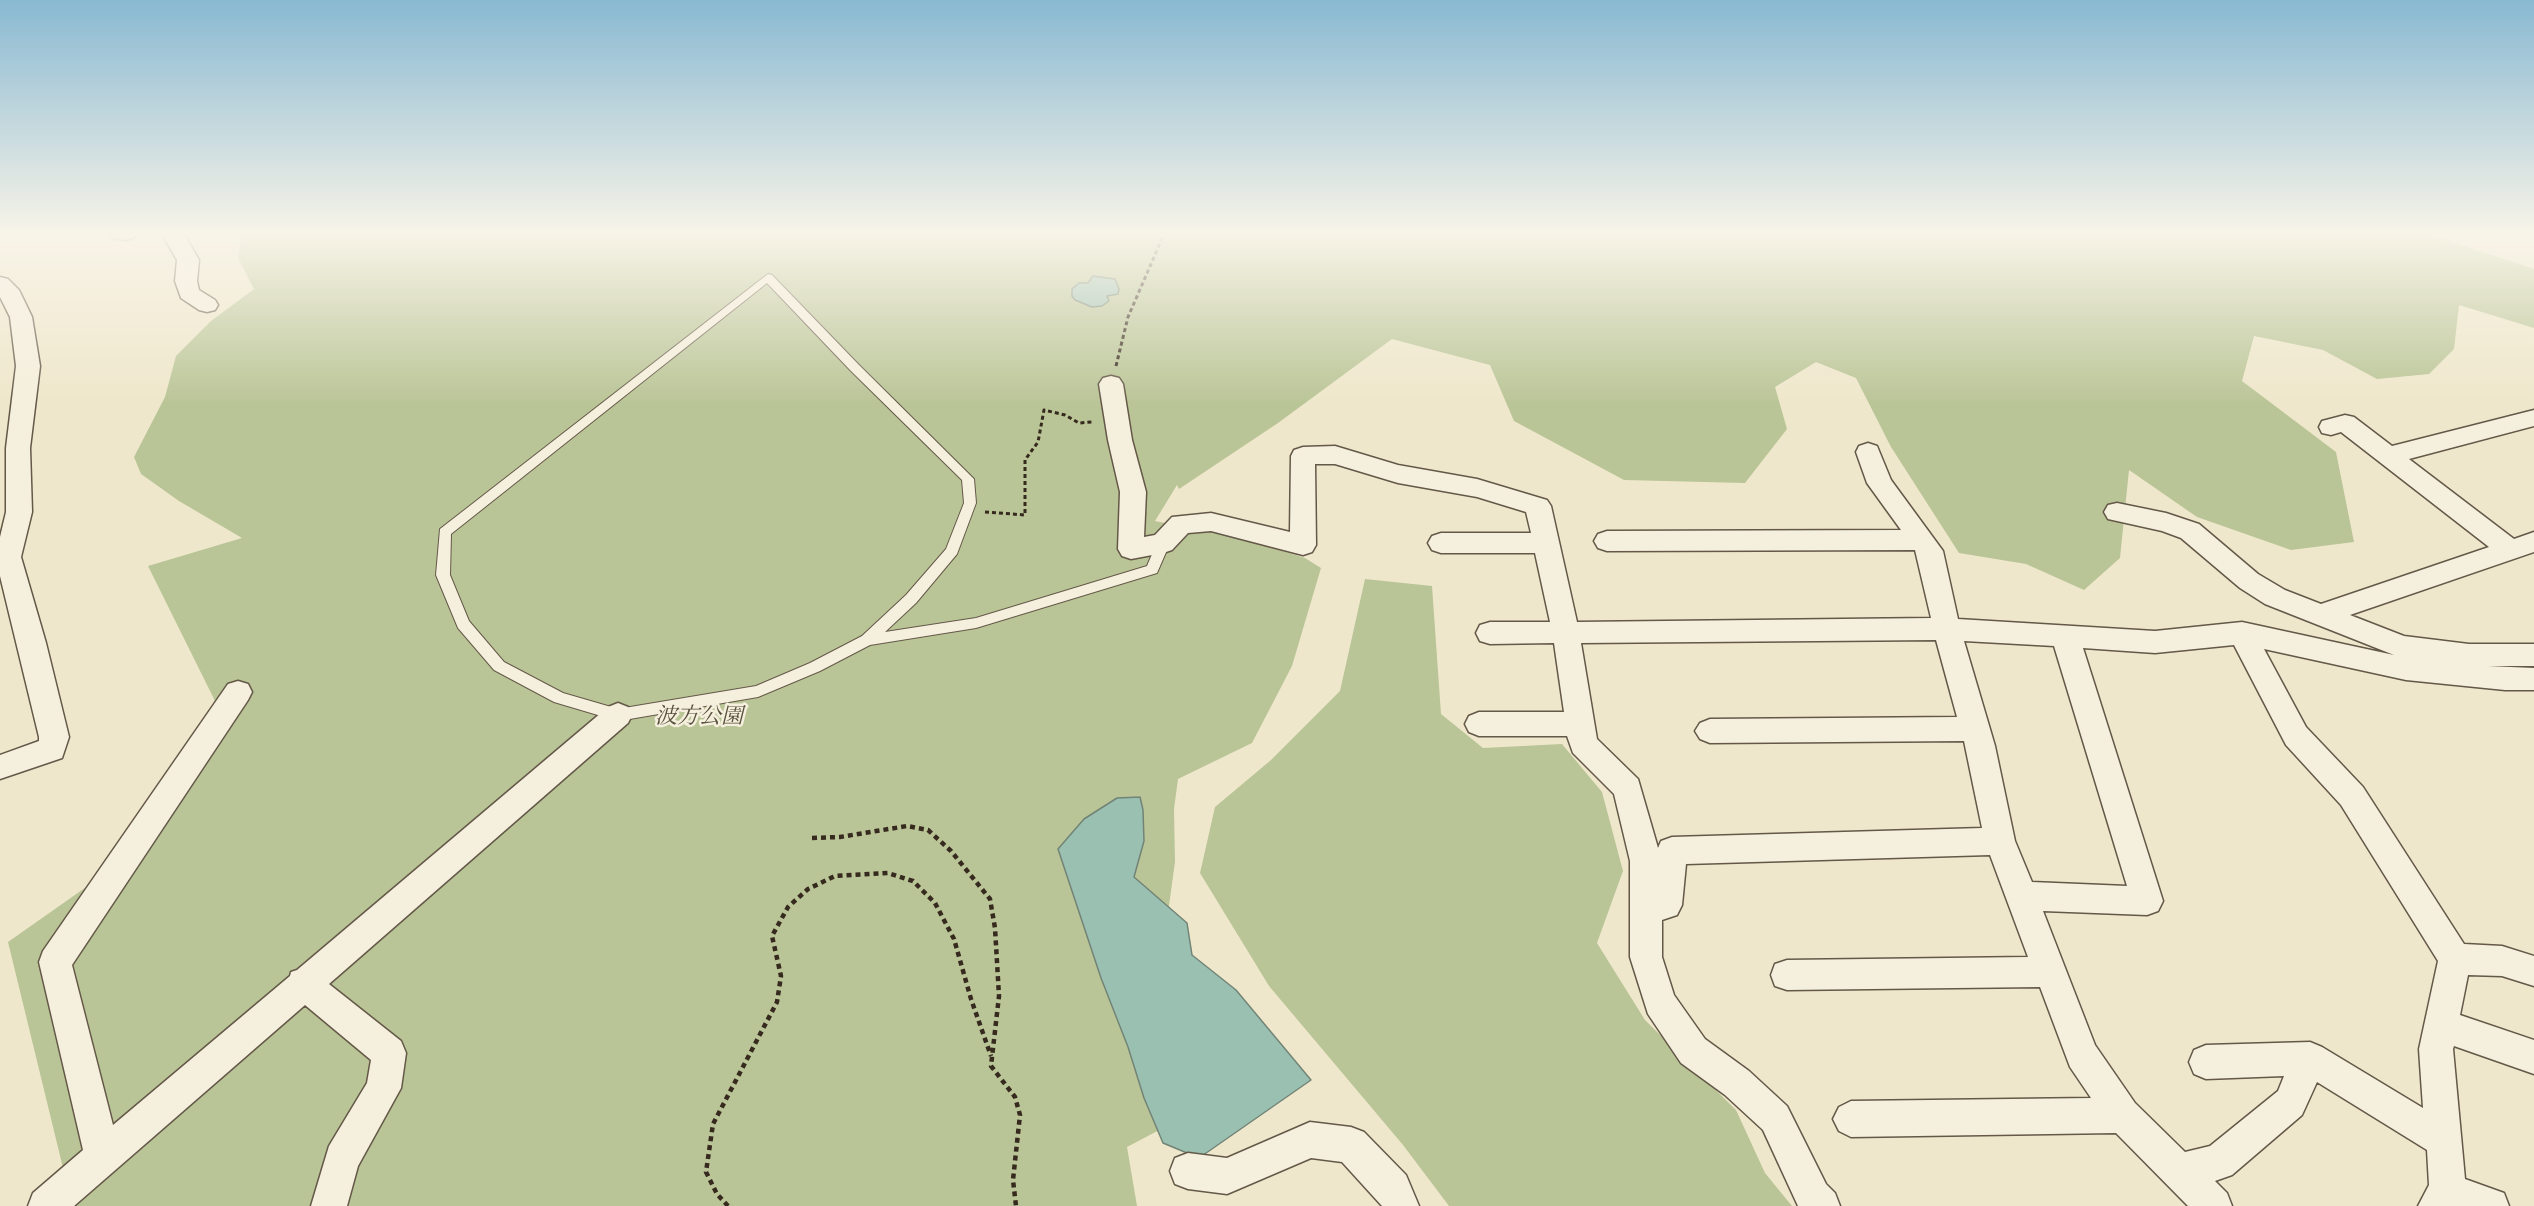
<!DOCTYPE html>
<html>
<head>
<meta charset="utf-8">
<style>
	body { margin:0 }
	canvas { display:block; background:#efe7cb }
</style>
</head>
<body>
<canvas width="2534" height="1206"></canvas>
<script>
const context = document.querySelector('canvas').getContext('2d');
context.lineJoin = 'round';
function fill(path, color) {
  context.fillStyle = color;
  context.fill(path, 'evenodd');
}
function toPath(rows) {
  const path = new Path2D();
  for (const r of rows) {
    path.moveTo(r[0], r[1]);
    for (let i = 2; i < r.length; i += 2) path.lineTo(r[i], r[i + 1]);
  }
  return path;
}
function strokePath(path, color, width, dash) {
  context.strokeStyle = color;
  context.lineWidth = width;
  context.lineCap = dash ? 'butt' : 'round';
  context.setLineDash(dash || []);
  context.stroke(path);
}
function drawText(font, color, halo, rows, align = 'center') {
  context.font = font + ' "Libre Bodoni","Noto Serif JP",serif';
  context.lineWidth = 5;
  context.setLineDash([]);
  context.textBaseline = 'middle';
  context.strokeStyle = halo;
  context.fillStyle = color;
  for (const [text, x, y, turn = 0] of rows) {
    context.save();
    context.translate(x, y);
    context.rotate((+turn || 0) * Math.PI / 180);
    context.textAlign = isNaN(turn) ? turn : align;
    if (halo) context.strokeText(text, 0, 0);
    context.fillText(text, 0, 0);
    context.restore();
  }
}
const green = toPath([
	[242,234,2427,234,2534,269,2534,328,2459,305,2454,349,2429,374,2377,379,2323,350,2254,336,2242,381,2336,452,2354,542,2291,550,2197,517,2129,470,2120,558,2084,590,2026,564,1959,553,1891,447,1856,378,1816,362,1775,387,1787,429,1745,483,1624,480,1514,421,1490,365,1392,339,1278,423,1179,489,1177,485,1155,521,1244,539,1305,558,1321,568,1292,666,1252,743,1178,779,1174,809,1175,862,1164,942,1285,1064,1127,1147,1137,1206,27,1206,63,1168,8,942,99,878,215,701,148,566,242,538,179,501,141,474,134,457,165,397,176,356,211,321,254,289,238,258],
	[1365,579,1432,586,1441,714,1483,748,1562,744,1602,792,1623,871,1597,943,1645,1020,1736,1110,1765,1173,1792,1206,1449,1206,1403,1145,1269,986,1200,873,1215,807,1271,760,1340,691]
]);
const water = toPath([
	[1093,276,1115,279,1119,289,1118,294,1107,296,1109,301,1102,306,1092,307,1075,300,1072,296,1072,289,1079,283,1088,283,1093,276],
	[1140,797,1143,810,1144,841,1134,877,1187,923,1192,955,1236,990,1311,1080,1199,1158,1163,1143,1144,1098,1128,1047,1101,978,1058,849,1084,819,1117,798,1140,797]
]);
const pathFar1 = toPath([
	[1116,366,1128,317,1164,234],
	[985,512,1025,515,1025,460,1038,442,1044,410,1065,415,1079,423,1092,422]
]);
const path = toPath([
	[812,838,840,837,907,826,928,830,951,851,990,899,995,928,999,996,991,1066,1015,1097,1020,1115,1013,1180,1016,1206],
	[728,1206,717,1194,706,1172,713,1124,777,1002,781,976,772,936,788,907,808,889,835,876,888,873,913,881,935,903,954,939,971,999,991,1056]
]);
const service = toPath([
	[768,274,772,275,859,365,974,479,976,503,957,554,916,603,885,632,976,618,1147,566,1158,540,1163,538,1170,543,1157,573,976,628,870,645,820,671,758,697,618,721,554,702,494,670,458,628,436,575,440,529,768,274],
	[767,283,851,371,962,480,964,503,946,549,906,595,862,636,810,663,756,686,618,709,563,693,504,662,469,621,450,575,451,534,767,283]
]);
const minor = toPath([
	[109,234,137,234,133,238,126,240,113,238,109,234],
	[162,234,184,234,199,260,197,281,199,290,215,300,218,305,215,310,207,312,199,310,181,298,175,281,177,260,162,234],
	[0,277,8,279,19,290,32,317,40,366,30,448,32,512,21,557,46,643,69,737,62,758,0,779,0,755,39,741,39,737,0,576,0,537,6,512,6,448,16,366,10,317,0,297,0,277],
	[1111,376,1119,378,1123,384,1132,440,1146,492,1144,537,1155,535,1172,517,1211,513,1290,532,1291,456,1294,450,1303,447,1335,446,1398,465,1477,479,1547,500,1551,506,1577,622,1931,618,1915,550,1607,551,1598,548,1594,541,1598,534,1607,531,1901,530,1867,483,1856,452,1859,446,1868,443,1877,446,1891,480,1943,551,1958,619,2155,631,2242,622,2394,655,2265,604,2240,588,2181,538,2162,531,2108,519,2104,512,2108,505,2117,503,2166,513,2199,524,2258,574,2285,590,2321,604,2489,547,2341,432,2331,435,2322,433,2319,427,2322,421,2345,415,2354,417,2392,446,2534,410,2534,426,2409,459,2514,539,2534,532,2534,552,2350,615,2404,636,2469,644,2534,644,2534,666,2488,666,2534,668,2534,690,2505,690,2406,680,2264,649,2306,727,2363,787,2464,944,2502,946,2534,956,2534,986,2502,976,2468,975,2460,1015,2534,1040,2534,1074,2454,1046,2453,1049,2465,1179,2504,1193,2509,1206,2418,1206,2429,1185,2427,1150,2317,1082,2302,1115,2232,1175,2215,1181,2227,1193,2232,1206,2188,1206,2116,1133,1851,1137,1839,1131,1833,1119,1839,1107,1851,1101,2091,1098,2070,1067,2040,987,1787,990,1775,986,1771,975,1775,964,1787,960,2028,957,1990,855,1686,864,1682,905,1677,915,1662,920,1662,957,1674,995,1705,1039,1749,1071,1787,1106,1826,1184,1835,1193,1840,1206,1798,1206,1763,1130,1725,1095,1681,1063,1648,1014,1630,957,1630,861,1614,794,1573,753,1567,736,1479,736,1469,732,1465,724,1469,716,1479,712,1564,712,1554,643,1490,644,1480,641,1476,633,1480,625,1490,622,1550,622,1535,553,1441,553,1432,550,1428,543,1432,536,1441,533,1531,533,1526,512,1477,497,1398,483,1335,464,1315,464,1316,545,1312,552,1303,555,1211,531,1188,533,1172,550,1163,553,1131,559,1122,556,1118,549,1120,492,1108,440,1099,384,1103,378,1111,376],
	[1936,640,1957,717,1710,719,1700,723,1695,731,1700,739,1710,743,1964,741,1982,828,1672,837,1661,841,1658,848,1638,779,1597,739,1581,643,1936,640],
	[1964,641,2054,646,2127,886,2032,882,2015,841,1995,746,1964,641],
	[2234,645,2286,745,2341,805,2438,961,2419,1049,2423,1108,2322,1047,2310,1042,2206,1045,2194,1050,2189,1062,2194,1074,2206,1079,2284,1076,2278,1091,2210,1146,2185,1152,2135,1103,2095,1045,2043,911,2147,915,2158,911,2163,901,2083,648,2155,653,2234,645],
	[238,681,248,684,252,692,248,700,72,965,113,1125,290,976,291,972,297,970,608,707,618,703,628,707,632,715,628,723,329,984,401,1041,406,1053,401,1088,358,1166,347,1206,311,1206,329,1146,367,1083,371,1060,305,1005,74,1206,28,1206,33,1193,83,1150,39,962,43,951,228,684,238,681],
	[1310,1122,1351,1127,1364,1132,1406,1175,1419,1206,1382,1206,1342,1162,1311,1158,1227,1194,1188,1189,1175,1184,1170,1171,1175,1158,1188,1153,1227,1158,1310,1122]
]);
const parkNames = [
	["波方公園",699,718]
];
fill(green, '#bac597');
fill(water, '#9ac0b2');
strokePath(water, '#728476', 1.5);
strokePath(service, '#645848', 2);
strokePath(minor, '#645848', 3);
strokePath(pathFar1, '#36291d', 3, [4, 3]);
strokePath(path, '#36291d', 4.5, [5, 4]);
fill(service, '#f5efdd');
fill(minor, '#f5efdd');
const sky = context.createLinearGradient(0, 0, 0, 403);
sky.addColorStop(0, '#89b9d2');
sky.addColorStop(0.58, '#f8f4e8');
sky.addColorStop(1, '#f8f4e800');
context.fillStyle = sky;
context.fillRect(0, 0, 2534, 403);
drawText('italic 22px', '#57503c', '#f5efdd', parkNames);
</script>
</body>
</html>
